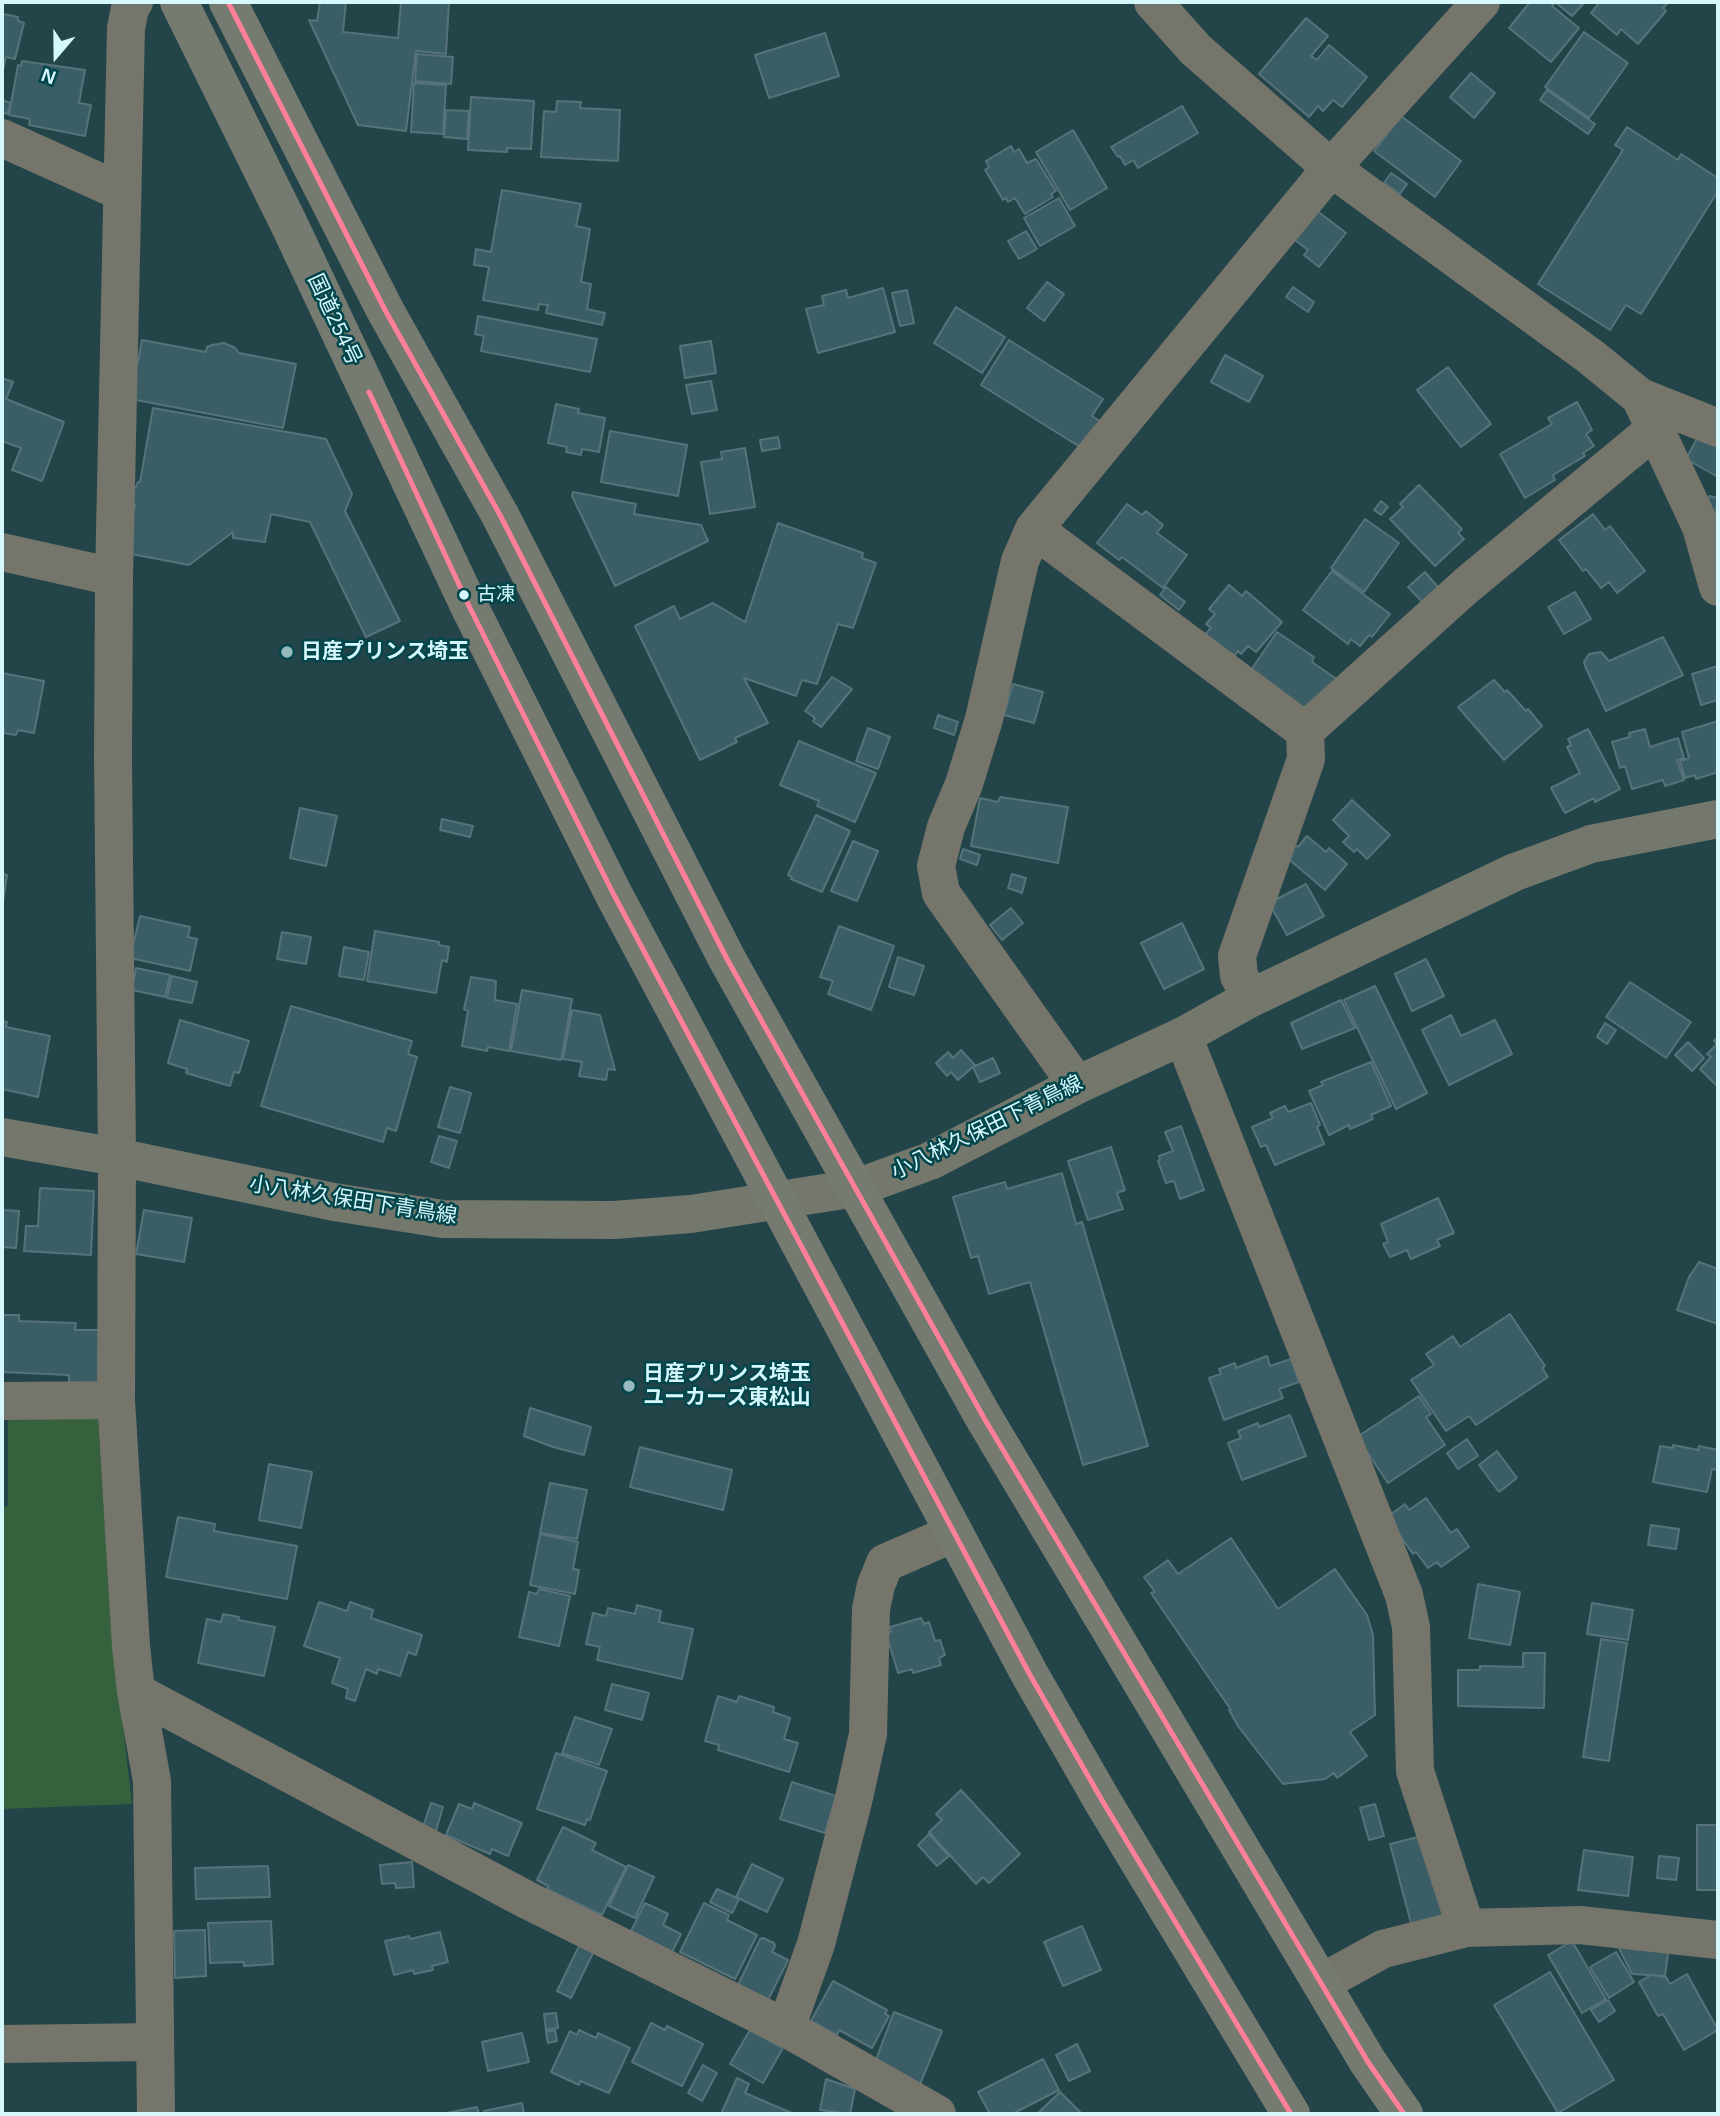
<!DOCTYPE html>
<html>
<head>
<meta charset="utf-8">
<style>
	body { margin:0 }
	#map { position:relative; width:1720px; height:2116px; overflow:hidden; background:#234448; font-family:Arial,sans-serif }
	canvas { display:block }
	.frame { position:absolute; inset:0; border:4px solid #d4f8fc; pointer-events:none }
	.north { position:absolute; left:21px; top:21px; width:70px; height:70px; -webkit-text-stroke:5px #02464c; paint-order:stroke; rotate:200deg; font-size:19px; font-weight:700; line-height:28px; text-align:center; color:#d4f8fc }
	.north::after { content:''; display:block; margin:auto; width:24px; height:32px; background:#d4f8fc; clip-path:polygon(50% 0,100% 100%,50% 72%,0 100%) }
</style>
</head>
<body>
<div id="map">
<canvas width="1720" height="2116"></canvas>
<div class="frame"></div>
<div class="north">N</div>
</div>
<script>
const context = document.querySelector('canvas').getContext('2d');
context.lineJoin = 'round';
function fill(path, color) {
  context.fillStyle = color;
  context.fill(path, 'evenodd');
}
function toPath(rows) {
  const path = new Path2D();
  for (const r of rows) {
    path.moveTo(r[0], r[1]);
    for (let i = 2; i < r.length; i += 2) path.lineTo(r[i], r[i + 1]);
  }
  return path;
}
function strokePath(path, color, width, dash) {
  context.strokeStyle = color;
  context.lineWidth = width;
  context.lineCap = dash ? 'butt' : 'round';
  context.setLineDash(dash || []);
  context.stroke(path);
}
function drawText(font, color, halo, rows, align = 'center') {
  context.font = font + ' Arial,"Noto Sans JP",sans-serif';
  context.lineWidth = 5;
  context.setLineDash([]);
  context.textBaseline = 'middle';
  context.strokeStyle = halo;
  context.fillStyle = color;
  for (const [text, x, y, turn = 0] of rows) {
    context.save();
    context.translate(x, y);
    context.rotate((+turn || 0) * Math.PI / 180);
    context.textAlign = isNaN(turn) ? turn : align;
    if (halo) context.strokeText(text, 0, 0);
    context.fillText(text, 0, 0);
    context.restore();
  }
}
const green = toPath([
	[8,1407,97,1408,112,1633,132,1804,2,1809,2,1507,8,1506]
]);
const building = toPath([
	[320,2,346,2,343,32,398,38,401,2,449,2,446,54,416,51,406,131,358,125,309,20,317,21,320,2],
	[1530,2,1552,2,1554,4,1552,6,1579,28,1551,62,1509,28,1530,2],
	[1555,2,1585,2,1572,16,1555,2],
	[1600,2,1669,2,1663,8,1666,11,1638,44,1621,29,1617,35,1591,13,1600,2],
	[3,14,18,17,18,21,24,23,15,59,6,57,2,74,3,14],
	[1306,18,1328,36,1311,56,1317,60,1329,45,1367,77,1342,107,1333,100,1323,111,1318,106,1309,117,1259,74,1306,18],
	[1584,32,1628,63,1589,118,1545,87,1584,32],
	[825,33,839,76,769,98,755,55,825,33],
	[417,54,453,57,451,84,415,81,417,54],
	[22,61,85,70,79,103,91,105,85,136,29,125,30,119,9,115,18,65,21,66,22,61],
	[1471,73,1495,93,1474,118,1450,97,1471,73],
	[414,83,446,85,443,134,411,132,414,83],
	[1547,90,1595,124,1588,134,1540,100,1547,90],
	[471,97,534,101,531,149,507,148,507,152,468,150,471,97],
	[2,100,11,103,7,114,2,112,2,100],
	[557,101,581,102,580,108,620,110,618,161,541,157,544,111,556,112,557,101],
	[1182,106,1198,133,1138,168,1133,160,1125,165,1120,156,1118,157,1111,147,1182,106],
	[446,110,469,111,467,139,444,137,446,110],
	[1401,116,1461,161,1435,197,1374,151,1401,116],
	[1627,127,1678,160,1681,154,1718,178,1718,191,1641,314,1626,305,1610,330,1538,284,1623,150,1615,145,1627,127],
	[1073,130,1107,188,1070,210,1036,152,1073,130],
	[1011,146,1014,152,1019,149,1027,163,1036,159,1056,191,1051,194,1053,197,1025,214,1015,198,1008,202,1006,198,1003,200,985,170,989,167,986,161,1011,146],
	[1391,173,1407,184,1400,194,1384,183,1391,173],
	[502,190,581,204,576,226,590,229,581,282,591,284,587,309,605,313,602,325,546,313,548,305,539,304,538,310,483,300,489,267,474,265,476,249,491,252,502,190],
	[1059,198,1075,226,1040,246,1024,218,1059,198],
	[1312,207,1346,233,1319,267,1304,255,1308,250,1287,234,1312,207],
	[1026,231,1037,249,1019,259,1008,241,1026,231],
	[1047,282,1064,294,1044,321,1027,308,1047,282],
	[1293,287,1314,302,1308,312,1286,297,1293,287],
	[883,288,895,332,818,353,806,309,824,305,822,296,846,290,848,298,883,288],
	[907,290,914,323,900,326,892,293,907,290],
	[956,307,1005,337,982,373,934,343,956,307],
	[478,316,597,339,590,372,481,351,484,336,475,334,478,316],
	[142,340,206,352,207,347,212,345,224,343,235,348,239,353,296,364,283,428,131,399,142,340],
	[1009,340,1103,399,1092,416,1101,422,1080,447,981,385,1009,340],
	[711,341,716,373,685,378,680,346,711,341],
	[1225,355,1263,376,1249,402,1211,382,1225,355],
	[1448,367,1491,424,1461,447,1417,390,1448,367],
	[2,378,13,382,6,399,64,422,42,481,12,470,21,448,2,441,2,378],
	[711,381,717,410,692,414,686,385,711,381],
	[1577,402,1592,430,1586,434,1594,446,1583,453,1585,456,1553,475,1555,480,1525,498,1500,454,1552,424,1548,418,1577,402],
	[556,404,579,409,578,413,605,418,599,452,582,449,581,455,566,452,567,447,548,443,556,404],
	[153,408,326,439,352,494,345,511,400,621,366,637,310,522,271,514,265,542,233,538,233,532,189,565,126,553,135,505,125,504,129,485,136,487,138,482,140,482,153,408],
	[610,431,687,445,678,496,601,482,610,431],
	[1700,433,1718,442,1718,477,1686,459,1700,433],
	[778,437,780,448,762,451,760,440,778,437],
	[745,448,755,507,710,514,701,462,722,459,721,452,745,448],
	[1419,485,1462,529,1458,533,1464,539,1435,566,1390,519,1403,507,1400,504,1419,485],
	[573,492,636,504,634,514,701,525,708,541,615,586,572,496,573,492],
	[1709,496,1718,498,1715,517,1705,516,1709,496],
	[1381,501,1388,507,1381,515,1374,510,1381,501],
	[1127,504,1142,515,1146,511,1163,525,1157,533,1187,555,1163,588,1122,557,1119,560,1097,543,1127,504],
	[1593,514,1605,530,1610,526,1645,571,1617,593,1609,582,1601,588,1586,569,1583,571,1559,540,1593,514],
	[1365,519,1399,543,1364,592,1331,568,1365,519],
	[778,523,863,553,862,558,876,563,853,628,838,624,817,684,802,680,796,696,744,678,768,723,735,738,737,742,700,760,635,626,674,606,680,619,713,603,745,622,778,523],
	[1332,571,1390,614,1372,637,1369,635,1360,646,1351,639,1348,644,1303,610,1332,571],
	[1425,572,1443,593,1427,607,1408,587,1425,572],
	[1229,585,1242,596,1246,591,1282,622,1256,652,1248,646,1241,654,1238,651,1231,660,1204,636,1211,628,1206,624,1215,614,1209,609,1229,585],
	[1166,587,1185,602,1179,610,1160,595,1166,587],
	[1575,592,1591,619,1564,634,1548,607,1575,592],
	[1277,632,1314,657,1312,662,1338,680,1308,714,1249,673,1277,632],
	[1663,637,1683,675,1606,711,1585,666,1584,662,1589,654,1601,652,1609,661,1663,637],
	[1718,666,1718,700,1701,705,1692,674,1718,666],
	[2,669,2,673,44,681,34,733,18,730,16,735,4,733,4,729,2,729,2,669],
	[832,677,852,689,821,727,813,721,815,718,805,711,832,677],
	[1494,680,1505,692,1507,690,1526,711,1528,709,1542,726,1504,760,1458,707,1494,680],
	[1013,684,1043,692,1034,723,1004,715,1013,684],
	[938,715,958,722,954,735,934,728,938,715],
	[1718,721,1718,772,1696,779,1695,775,1685,778,1680,761,1689,758,1682,732,1718,721],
	[868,728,890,737,878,769,856,761,868,728],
	[1588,729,1620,789,1595,802,1594,798,1565,813,1551,788,1580,773,1567,747,1571,745,1568,739,1588,729],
	[1645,729,1650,747,1678,738,1684,758,1677,760,1684,780,1665,786,1663,780,1632,789,1625,766,1620,768,1612,742,1630,737,1629,733,1645,729],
	[799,741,876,773,855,822,817,806,819,801,780,785,799,741],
	[1000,797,1068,807,1058,863,971,846,980,798,998,802,1000,797],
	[1352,800,1390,835,1367,859,1357,849,1354,852,1343,842,1349,836,1333,820,1352,800],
	[300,808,337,816,326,866,290,858,300,808],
	[816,815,850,831,822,892,791,879,792,877,788,875,816,815],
	[442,819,473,826,470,837,440,830,442,819],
	[1307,836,1326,852,1329,848,1347,864,1325,890,1285,856,1295,845,1298,847,1307,836],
	[853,841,878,851,857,901,831,891,853,841],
	[963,849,980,855,977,865,960,859,963,849],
	[2,874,7,875,2,909,2,874],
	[1012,874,1026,878,1022,893,1008,888,1012,874],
	[1306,884,1324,916,1287,935,1269,903,1306,884],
	[1011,908,1023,923,1002,940,990,925,1011,908],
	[140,916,190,927,188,937,197,939,190,971,130,958,140,916],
	[1182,923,1204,969,1164,989,1141,943,1182,923],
	[839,926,894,946,871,1010,828,994,833,981,820,977,839,926],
	[375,931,439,942,439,945,449,947,447,962,442,960,436,993,367,981,375,931],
	[282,932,311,937,306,964,277,959,282,932],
	[344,947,369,952,364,980,339,976,344,947],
	[898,957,924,966,914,995,889,987,898,957],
	[1426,959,1444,996,1412,1011,1395,974,1426,959],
	[136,968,170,975,165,997,132,990,136,968],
	[172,976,197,982,192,1003,167,998,172,976],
	[471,977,496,981,495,1000,517,1004,509,1051,488,1047,487,1051,462,1046,468,1011,464,1009,471,977],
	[1630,982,1691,1022,1666,1058,1606,1017,1630,982],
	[1375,986,1427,1093,1396,1109,1344,1000,1375,986],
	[522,990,572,999,561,1060,511,1051,522,990],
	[1341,1000,1355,1028,1302,1049,1291,1023,1341,1000],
	[291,1006,412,1041,408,1054,417,1057,396,1131,387,1128,383,1142,261,1106,291,1006],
	[572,1010,600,1015,615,1070,608,1069,606,1080,579,1076,582,1062,563,1059,572,1010],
	[1451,1015,1461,1036,1495,1020,1512,1054,1449,1085,1422,1030,1451,1015],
	[180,1020,249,1041,239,1073,234,1072,230,1086,186,1073,187,1069,168,1063,180,1020],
	[2,1021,7,1022,6,1027,50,1036,38,1097,2,1089,2,1021],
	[1605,1023,1616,1030,1607,1044,1597,1037,1605,1023],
	[1718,1037,1718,1087,1700,1069,1711,1057,1707,1054,1717,1044,1714,1041,1718,1037],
	[1688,1042,1704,1058,1692,1071,1675,1055,1688,1042],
	[961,1050,975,1065,958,1080,951,1072,947,1076,936,1063,948,1052,953,1058,961,1050],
	[993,1058,1000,1073,980,1082,973,1067,993,1058],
	[1371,1062,1391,1106,1371,1115,1373,1119,1350,1129,1349,1125,1329,1135,1309,1091,1323,1085,1321,1082,1371,1062],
	[450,1087,471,1093,460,1133,438,1127,450,1087],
	[1311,1103,1320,1125,1317,1127,1324,1144,1275,1165,1266,1145,1261,1147,1252,1127,1273,1118,1270,1113,1285,1106,1288,1112,1311,1103],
	[1181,1126,1204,1190,1180,1199,1174,1181,1166,1183,1158,1161,1160,1160,1159,1156,1173,1151,1165,1132,1181,1126],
	[439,1136,457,1141,449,1168,431,1162,439,1136],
	[1111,1147,1125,1190,1117,1193,1123,1209,1088,1220,1068,1161,1111,1147],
	[1062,1173,1076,1224,1082,1222,1148,1446,1083,1465,1030,1282,989,1294,978,1256,971,1258,953,1197,1005,1182,1007,1189,1062,1173],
	[40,1188,94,1191,91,1255,24,1251,26,1226,38,1226,40,1188],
	[1438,1198,1454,1233,1437,1240,1440,1246,1411,1259,1407,1250,1390,1257,1383,1244,1388,1242,1381,1224,1438,1198],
	[2,1210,19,1211,16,1248,2,1247,2,1210],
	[144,1210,192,1218,184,1262,136,1254,144,1210],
	[1699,1262,1718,1269,1718,1324,1677,1310,1689,1277,1699,1262],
	[1510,1314,1545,1366,1542,1368,1548,1377,1476,1425,1469,1416,1446,1431,1411,1380,1434,1365,1426,1354,1453,1336,1460,1347,1510,1314],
	[2,1315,19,1315,19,1321,76,1323,75,1330,101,1330,99,1384,69,1383,69,1375,2,1372,2,1315],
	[1267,1356,1270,1366,1291,1359,1299,1382,1279,1389,1283,1398,1224,1420,1209,1378,1221,1374,1219,1369,1235,1363,1236,1368,1267,1356],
	[1419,1396,1431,1414,1426,1417,1445,1445,1388,1483,1357,1437,1419,1396],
	[530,1408,591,1427,584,1455,553,1447,524,1436,530,1408],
	[1290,1415,1306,1456,1242,1480,1228,1443,1241,1438,1238,1431,1258,1423,1259,1427,1290,1415],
	[1467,1439,1478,1456,1458,1469,1447,1453,1467,1439],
	[1673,1445,1698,1450,1699,1446,1718,1450,1718,1470,1712,1469,1707,1492,1653,1482,1660,1446,1673,1448,1673,1445],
	[640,1447,732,1470,723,1510,630,1487,640,1447],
	[1497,1451,1517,1478,1499,1492,1479,1465,1497,1451],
	[269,1464,312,1472,301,1528,259,1520,269,1464],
	[550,1483,587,1490,577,1539,540,1533,550,1483],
	[1426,1498,1451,1533,1457,1529,1469,1547,1441,1567,1437,1562,1428,1568,1416,1552,1413,1554,1387,1517,1405,1504,1409,1510,1426,1498],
	[178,1517,215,1524,214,1531,297,1546,287,1599,166,1577,178,1517],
	[1651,1525,1679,1529,1676,1549,1648,1545,1651,1525],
	[540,1534,578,1542,573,1569,579,1570,575,1594,530,1585,540,1534],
	[1231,1538,1278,1609,1335,1569,1367,1615,1373,1635,1375,1715,1350,1732,1367,1756,1337,1778,1334,1773,1325,1779,1283,1784,1238,1726,1229,1710,1231,1710,1151,1593,1155,1592,1144,1577,1168,1560,1178,1574,1231,1538],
	[1478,1584,1520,1592,1510,1645,1469,1638,1478,1584],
	[539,1589,570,1596,559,1646,519,1637,529,1592,537,1594,539,1589],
	[319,1602,347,1611,350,1602,373,1610,371,1618,422,1635,416,1655,408,1652,400,1676,378,1669,377,1674,366,1669,355,1701,346,1698,348,1689,332,1683,340,1658,304,1646,319,1602],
	[1592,1603,1633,1610,1628,1640,1587,1634,1592,1603],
	[637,1605,661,1611,659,1622,693,1629,682,1679,597,1660,600,1647,586,1644,593,1613,606,1616,608,1608,635,1614,637,1605],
	[223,1614,239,1617,238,1620,275,1627,264,1676,198,1663,207,1619,221,1622,223,1614],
	[921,1618,924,1624,929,1622,935,1641,940,1640,945,1655,939,1658,941,1665,913,1673,912,1669,898,1673,886,1633,891,1632,890,1627,921,1618],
	[1601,1639,1627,1643,1609,1761,1583,1757,1601,1639],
	[1523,1653,1545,1653,1544,1708,1458,1706,1458,1670,1480,1670,1480,1666,1523,1667,1523,1653],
	[612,1684,649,1693,642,1720,605,1710,612,1684],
	[718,1696,737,1702,739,1696,774,1707,773,1712,790,1718,784,1739,798,1743,789,1772,718,1750,719,1745,705,1741,718,1696],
	[575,1717,612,1729,599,1765,562,1753,575,1717],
	[556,1753,607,1771,590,1820,587,1819,585,1825,537,1809,556,1753],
	[792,1782,836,1796,825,1833,780,1819,792,1782],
	[961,1790,1020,1854,989,1883,983,1877,976,1884,929,1832,942,1820,936,1814,961,1790],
	[431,1803,443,1807,436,1831,423,1827,431,1803],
	[474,1803,522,1823,508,1856,492,1849,490,1854,446,1835,459,1804,472,1809,474,1803],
	[1375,1804,1384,1836,1369,1840,1360,1808,1375,1804],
	[1697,1825,1718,1825,1718,1890,1697,1890,1697,1825],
	[563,1827,596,1843,592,1850,626,1867,602,1915,547,1889,548,1886,537,1880,563,1827],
	[929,1834,949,1856,937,1866,918,1845,929,1834],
	[1426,1835,1447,1917,1412,1927,1390,1844,1426,1835],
	[1584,1850,1633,1857,1628,1896,1578,1890,1584,1850],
	[1659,1856,1679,1858,1676,1880,1657,1878,1659,1856],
	[412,1862,414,1887,396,1888,395,1883,382,1884,380,1865,412,1862],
	[752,1864,783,1879,767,1912,736,1897,752,1864],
	[628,1865,654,1877,635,1918,609,1906,628,1865],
	[268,1866,270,1897,196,1899,195,1868,268,1866],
	[717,1889,739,1899,732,1913,710,1902,717,1889],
	[645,1903,668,1914,663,1925,681,1934,672,1952,631,1931,645,1903],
	[704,1903,729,1915,727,1920,757,1935,735,1979,680,1952,704,1903],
	[271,1921,273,1964,244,1966,244,1962,210,1963,208,1923,271,1921],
	[1082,1926,1101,1970,1063,1986,1044,1942,1082,1926],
	[205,1930,206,1976,175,1978,174,1931,205,1930],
	[440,1932,448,1962,432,1966,433,1970,414,1974,413,1970,394,1975,385,1941,409,1936,410,1939,440,1932],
	[763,1938,774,1943,775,1946,772,1952,788,1960,768,2000,738,1985,760,1939,763,1938],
	[1615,1940,1669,1947,1665,1976,1632,1974,1615,1940],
	[1572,1941,1606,1999,1582,2013,1548,1955,1572,1941],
	[580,1944,594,1951,571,1998,557,1991,580,1944],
	[1616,1952,1634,1982,1609,1998,1590,1967,1616,1952],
	[1550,1972,1614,2080,1558,2113,1494,2005,1550,1972],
	[1687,1974,1718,2030,1684,2050,1663,2014,1658,2016,1639,1982,1651,1975,1666,1977,1670,1984,1687,1974],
	[833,1981,887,2010,885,2014,889,2016,872,2048,839,2030,837,2035,811,2021,833,1981],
	[1608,2000,1615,2011,1599,2022,1591,2010,1608,2000],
	[894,2012,942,2031,920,2084,875,2062,894,2012],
	[556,2013,558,2028,546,2030,544,2014,556,2013],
	[651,2023,665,2030,667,2026,703,2044,682,2086,632,2062,651,2023],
	[555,2030,557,2041,548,2043,546,2032,555,2030],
	[579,2030,596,2038,598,2033,630,2048,609,2093,580,2081,579,2085,551,2072,570,2031,577,2035,579,2030],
	[750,2030,783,2048,763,2083,730,2064,750,2030],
	[522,2033,529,2062,488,2071,482,2042,522,2033],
	[1077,2044,1090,2071,1069,2081,1056,2055,1077,2044],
	[1043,2059,1059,2090,1012,2114,990,2114,978,2092,1043,2059],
	[703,2065,717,2073,702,2101,688,2093,703,2065],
	[737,2078,749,2084,745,2093,794,2114,721,2114,737,2078],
	[826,2079,855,2089,850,2114,820,2110,826,2079],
	[1060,2092,1082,2114,1037,2114,1060,2092],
	[522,2103,524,2114,485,2114,484,2111,522,2103],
	[477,2107,479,2114,441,2114,477,2107]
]);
const minor = toPath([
	[134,2,130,8,126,28,114,577,113,758,117,1157,116,1400,131,1646,136,1692,152,1781,156,2114],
	[1153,2,1196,50,1331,168,1591,357,1640,397,1701,527,1718,587],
	[2,138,122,192],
	[1640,397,1718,428],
	[1034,529,1305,731,1306,759,1237,956,1239,976,1251,998],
	[2,552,114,577],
	[1305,731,1467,585,1654,430],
	[1183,1036,1404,1595,1411,1627,1415,1771,1466,1928,1383,1949,1321,1983],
	[1077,1085,941,893,936,866,946,827,964,784,984,719,1020,561,1034,529,1331,168,1481,2],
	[2,1401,116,1400],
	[136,1692,527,1900,786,2028,937,2114],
	[1466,1928,1580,1925,1718,1940],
	[786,2028,816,1944,853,1802,868,1734,871,1609,876,1585,885,1563,954,1533],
	[2,2044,155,2042]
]);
const secondary = toPath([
	[2,1137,117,1157,334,1202,443,1219,614,1220,691,1214,856,1188,930,1161,1077,1085,1183,1036,1251,998,1515,872,1591,844,1718,819]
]);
const trunk = toPath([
	[179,2,288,222,470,608,614,895,1030,1675,1103,1802,1291,2114],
	[228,2,385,310,500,515,727,959,984,1418,1368,2062,1404,2114]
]);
const bus1 = toPath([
	[228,2,385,310,500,515,727,959,984,1418,1368,2062,1404,2114],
	[369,392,470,608,614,895,1030,1675,1103,1802,1291,2114]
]);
const markers = [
	[464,595,6,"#d4f8fc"],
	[287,652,7,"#96b9bd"],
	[629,1386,7,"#96b9bd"]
];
const busNames = [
	["古凍",477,595]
];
const streetNames = [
	["国道254号",334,320,65],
	["小八林久保田下青鳥線",987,1128,-26],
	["小八林久保田下青鳥線",353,1201,9]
];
const poiNames = [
	["日産プリンス埼玉",301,652],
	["日産プリンス埼玉",643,1374],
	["ユーカーズ東松山",643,1398]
];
fill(green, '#36613d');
fill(building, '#3b5e66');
strokePath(building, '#577279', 2);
strokePath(minor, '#75756b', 38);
strokePath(secondary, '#73776c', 38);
strokePath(trunk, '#767b71', 38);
strokePath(bus1, '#ff8098', 5);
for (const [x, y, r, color] of markers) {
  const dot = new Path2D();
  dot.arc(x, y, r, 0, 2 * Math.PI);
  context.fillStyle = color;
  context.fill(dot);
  strokePath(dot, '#02464c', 2.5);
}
drawText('19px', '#d4f8fc', '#02464c', busNames, 'left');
drawText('21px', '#d4f8fc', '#02464c', streetNames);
drawText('bold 21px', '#d4f8fc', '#02464c', poiNames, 'left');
</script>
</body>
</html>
